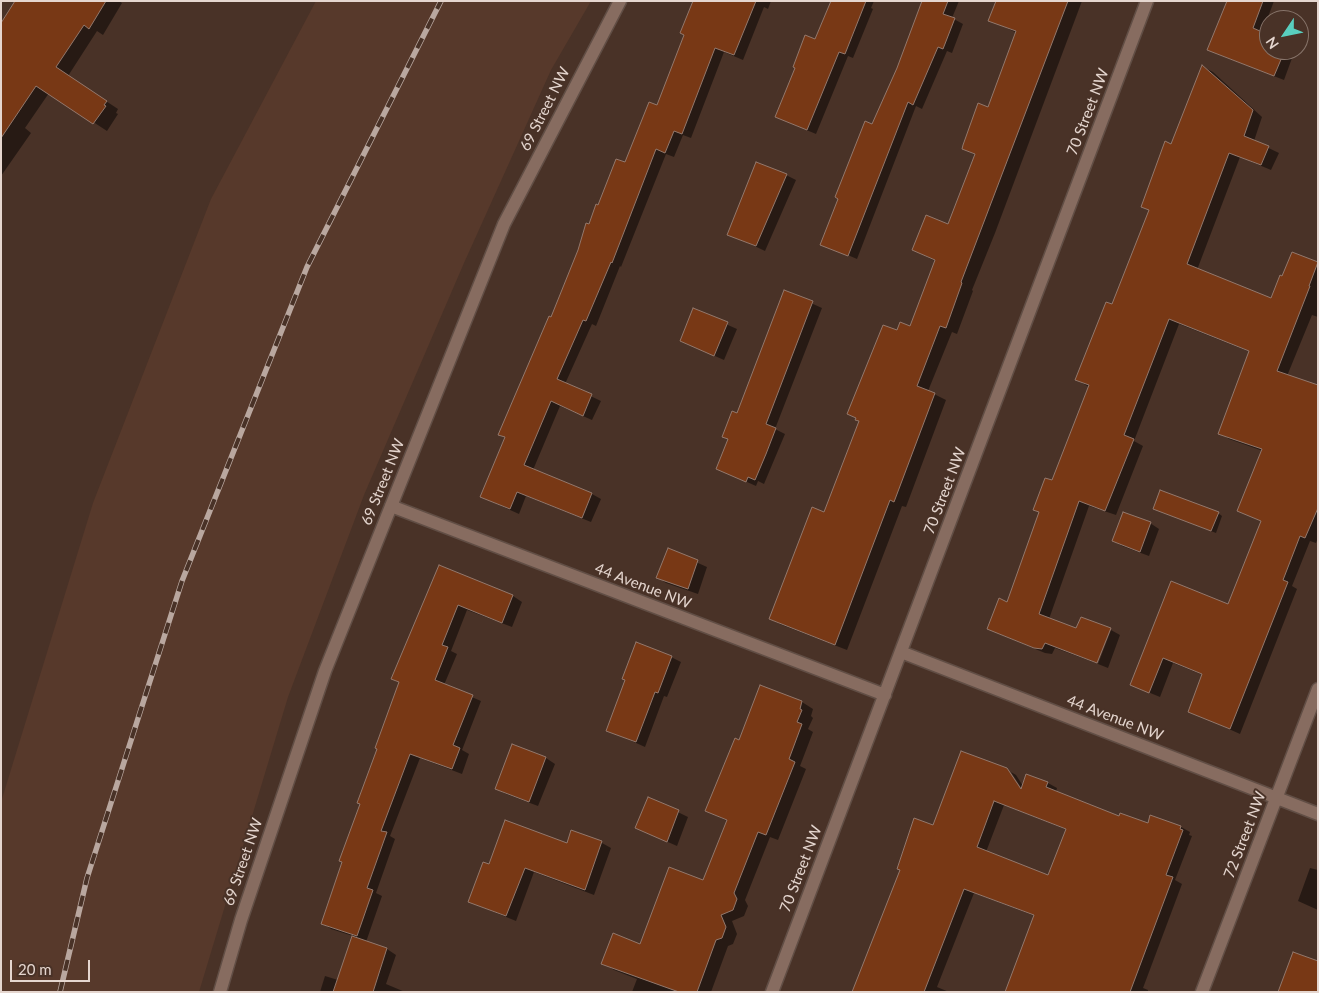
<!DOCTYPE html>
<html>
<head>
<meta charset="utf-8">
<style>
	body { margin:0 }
	#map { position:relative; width:1319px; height:993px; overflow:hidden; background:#493227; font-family:Lato,sans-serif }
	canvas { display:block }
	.frame { position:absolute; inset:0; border:2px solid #e5d6cf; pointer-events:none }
	.north { position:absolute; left:1259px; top:10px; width:50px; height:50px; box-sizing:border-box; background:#493227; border:1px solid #87746a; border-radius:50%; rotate:236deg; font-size:14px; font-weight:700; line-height:20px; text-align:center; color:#e5d6cf }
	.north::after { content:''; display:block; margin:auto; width:18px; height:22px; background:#59cebe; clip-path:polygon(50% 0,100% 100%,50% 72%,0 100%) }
	.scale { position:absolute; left:10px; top:960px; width:80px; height:22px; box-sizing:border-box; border:2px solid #e5d6cf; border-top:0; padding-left:6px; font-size:15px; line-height:18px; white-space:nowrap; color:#e5d6cf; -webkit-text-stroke:4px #493227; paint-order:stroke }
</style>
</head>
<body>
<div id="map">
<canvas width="1319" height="993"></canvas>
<div class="frame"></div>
<div class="north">N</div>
<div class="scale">20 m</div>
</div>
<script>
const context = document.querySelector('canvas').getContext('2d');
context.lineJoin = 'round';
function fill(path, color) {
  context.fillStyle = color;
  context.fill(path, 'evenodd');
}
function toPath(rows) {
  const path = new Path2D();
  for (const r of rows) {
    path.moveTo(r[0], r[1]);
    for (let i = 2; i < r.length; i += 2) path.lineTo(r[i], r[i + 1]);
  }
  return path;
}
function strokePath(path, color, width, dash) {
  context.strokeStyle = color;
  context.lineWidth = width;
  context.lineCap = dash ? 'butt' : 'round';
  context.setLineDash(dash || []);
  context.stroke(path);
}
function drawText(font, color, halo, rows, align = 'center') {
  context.font = font + ' Lato,sans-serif';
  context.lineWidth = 4;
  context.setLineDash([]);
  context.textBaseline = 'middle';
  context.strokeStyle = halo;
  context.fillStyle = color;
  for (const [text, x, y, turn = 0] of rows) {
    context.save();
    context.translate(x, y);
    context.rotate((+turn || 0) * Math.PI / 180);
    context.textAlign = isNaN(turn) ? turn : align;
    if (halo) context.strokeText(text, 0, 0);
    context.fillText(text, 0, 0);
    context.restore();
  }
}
const built = toPath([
	[316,1,591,1,551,70,464,263,364,495,288,697,199,992,1,992,1,802,93,503,211,199]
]);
const shadow = toPath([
	[16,1,119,1,122,3,103,35,97,31,68,76,118,109,116,113,118,114,107,131,49,93,25,128,31,133,1,176,1,45],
	[718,1,771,1,768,9,764,7,743,60,724,52,691,138,683,135,674,157,666,154,621,267,620,266,596,326,592,324,565,384,601,401,592,420,560,406,533,470,592,494,601,499,591,522,526,496,519,514,490,501,481,496,590,226,599,207,625,164],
	[832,1,874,1,871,8,873,9,853,58,848,56,816,134,785,121],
	[923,1,959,1,952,18,963,24,952,53,947,51,922,109,916,106,857,259,822,244,898,68],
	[998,1,1082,1,995,233,972,290,973,291,957,334,952,332,928,391,946,400,906,507,902,506,847,650,782,625,770,619,824,513,898,332,911,327,935,261,913,250,948,225,975,155,963,148,989,108,1017,33,990,20],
	[1228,1,1274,1,1262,33,1269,36,1269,50,1295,50,1284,80,1217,54,1208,49],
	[1203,67,1213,72,1262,117,1254,141,1279,153,1271,170,1240,157,1197,270,1272,299,1283,277,1318,262,1318,317,1312,315,1287,376,1317,386,1318,384,1318,538,1316,543,1310,541,1292,586,1297,589,1240,734,1189,711,1203,675,1173,663,1160,697,1131,685,1172,583,1229,606,1262,522,1239,510,1263,451,1229,439,1220,433,1250,352,1179,324,1134,441,1143,446,1116,515,1089,506,1049,619,1077,630,1109,629,1096,663,1055,648,1052,654,1045,653,999,634,989,629,1008,603,1089,387,1077,380,1113,306,1150,211,1142,206,1172,145],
	[786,175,796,180,765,251,729,234],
	[784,291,822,308,775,429,785,434,764,484,758,481,756,486,718,469],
	[694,310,737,329,724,360,681,341],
	[1159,511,1218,513,1222,516,1216,533],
	[1150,523,1159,529,1149,556,1122,546,1113,541],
	[669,550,707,567,698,594,666,583,657,577],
	[440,567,513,596,522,602,512,627,467,610,451,651,457,654,444,685,481,701,462,750,469,754,462,774,420,758,390,836,395,839,376,893,382,896,366,942,387,949,396,955,386,984,405,992,320,992,325,976,338,980,353,936,331,929,322,923,400,683,393,679],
	[1111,630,1120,635,1108,668,1098,664],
	[671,657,681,662,667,697,664,696,645,747,607,730],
	[761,686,802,702,813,709,811,716,813,718,808,729,813,732,800,766,806,769,778,840,770,837,745,900,748,906,744,916,732,921,737,934,733,944,728,946,711,992,632,992,637,979,614,970,603,963,641,945,703,882,727,821,707,811,739,741],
	[513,746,546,758,555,764,538,806,506,794,496,789],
	[962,753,1023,795,1025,794,1011,772,1016,775,1023,786,1048,783,1057,788,1056,792,1120,817,1148,825,1151,816,1181,827,1190,832,1189,835,1192,836,1175,880,1182,884,1143,988,1148,990,1148,992,1006,992,1035,916,974,893,937,987,949,992,855,992,934,826],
	[1004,805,1067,830,1049,876,986,852],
	[649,798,688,817,677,846,636,828],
	[572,832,602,843,611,848,594,895,534,872,516,921,479,906,470,901,489,866,567,845],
	[1310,868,1318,870,1318,910,1298,901]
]);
const building = toPath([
	[15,1,106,1,89,29,84,25,56,67,107,101,104,105,106,106,93,124,36,86,1,138,1,23,15,1],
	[693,1,756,1,734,55,715,48,682,134,674,131,665,153,656,149,612,263,611,262,586,321,583,320,557,379,592,394,583,416,551,401,524,465,592,493,582,518,517,492,510,509,480,497,505,437,498,435,549,316,551,317,578,250,586,223,589,224,596,204,598,205,616,159,625,162,649,102,657,105,684,35,680,33,693,1],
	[831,1,866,1,845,54,839,52,807,130,775,117,795,68,793,67,805,35,815,39,831,1],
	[922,1,948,1,943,14,955,18,943,49,938,47,913,105,908,102,848,256,820,245,838,199,835,197,865,121,872,124,897,68,922,1],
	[996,1,1068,1,961,282,962,283,946,328,940,326,917,386,935,393,894,502,890,500,835,645,769,619,812,507,824,512,859,421,855,420,856,418,847,414,883,325,897,330,900,322,910,326,935,260,912,250,926,215,948,224,975,154,962,149,963,145,978,103,988,107,1016,31,988,21,996,1],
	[1227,1,1263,1,1253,28,1269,35,1269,50,1285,50,1274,76,1207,50,1227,1],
	[1202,65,1253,110,1244,136,1269,146,1261,165,1229,153,1187,264,1271,298,1280,275,1282,276,1292,252,1318,262,1309,286,1310,286,1277,371,1318,385,1318,508,1305,538,1300,536,1283,580,1288,582,1230,729,1188,712,1202,674,1163,658,1149,693,1130,685,1171,581,1228,604,1261,521,1237,511,1262,449,1218,434,1249,351,1169,319,1124,435,1134,439,1105,511,1079,501,1039,614,1076,628,1081,617,1111,628,1097,663,1045,643,1042,649,1034,648,987,629,999,598,1007,602,1039,512,1033,510,1045,478,1052,480,1089,385,1075,380,1106,302,1112,304,1149,210,1141,207,1165,141,1171,144,1202,65],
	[756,162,787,174,756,246,727,235,756,162],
	[784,290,813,301,766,424,776,428,766,454,755,480,748,477,746,482,716,469,728,439,722,437,732,411,737,413,784,290],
	[693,308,728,322,714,356,680,341,693,308],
	[1160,490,1219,512,1211,531,1153,509,1160,490],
	[1123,512,1151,522,1140,552,1112,541,1123,512],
	[668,548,698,560,688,589,656,578,668,548],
	[439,565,513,595,502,623,458,605,442,645,448,647,435,680,473,695,453,745,460,748,452,769,410,754,381,831,387,832,367,888,373,890,357,936,321,924,342,862,339,861,360,804,357,803,377,749,375,748,399,682,391,679,439,565],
	[636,642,672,656,658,693,655,692,636,742,606,731,625,680,622,679,636,642],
	[760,685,802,701,800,709,802,710,797,722,802,724,789,759,795,762,766,835,758,832,734,893,737,899,733,910,721,915,726,927,722,938,716,940,697,992,679,992,601,964,613,933,640,944,669,867,703,880,727,820,705,811,735,738,739,740,760,685],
	[512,744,546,757,529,802,495,789,512,744],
	[961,751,1007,768,1021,789,1026,774,1048,782,1046,787,1119,816,1120,813,1148,823,1150,815,1181,826,1180,829,1183,830,1166,875,1173,877,1130,992,1005,992,1034,915,964,889,924,992,852,992,900,870,897,869,914,818,933,825,961,751],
	[994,801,1066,829,1048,875,977,847,994,801],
	[648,797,679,810,667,842,635,828,648,797],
	[505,820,567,843,571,830,602,841,585,890,525,868,506,916,468,902,483,862,489,864,505,820],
	[352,936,387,948,373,992,333,992,352,936],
	[1293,952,1318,961,1318,992,1278,992,1293,952]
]);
const minor = toPath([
	[391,506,885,695],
	[901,652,1318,814],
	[220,992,241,920,325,671,504,224,620,1],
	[772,992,1147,1],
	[1202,992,1318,689]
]);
const rail = toPath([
	[60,992,87,878,182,581,307,267,441,1]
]);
const streetNames = [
	["69 Street NW",545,109,-63],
	["70 Street NW",1088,112,-69],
	["69 Street NW",383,482,-68],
	["70 Street NW",945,491,-69],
	["44 Avenue NW",643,586,21],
	["44 Avenue NW",1115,718,21],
	["72 Street NW",1245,835,-69],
	["69 Street NW",243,862,-71],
	["70 Street NW",801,869,-69]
];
fill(built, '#57392b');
fill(shadow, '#0007');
fill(building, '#783815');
strokePath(building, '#93786c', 1);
strokePath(minor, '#614e45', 15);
strokePath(minor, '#876c60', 12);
strokePath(rail, '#b9a79f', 5.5);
strokePath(rail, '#493227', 4, [11]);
drawText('15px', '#e5d6cf', '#493227', streetNames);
</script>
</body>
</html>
